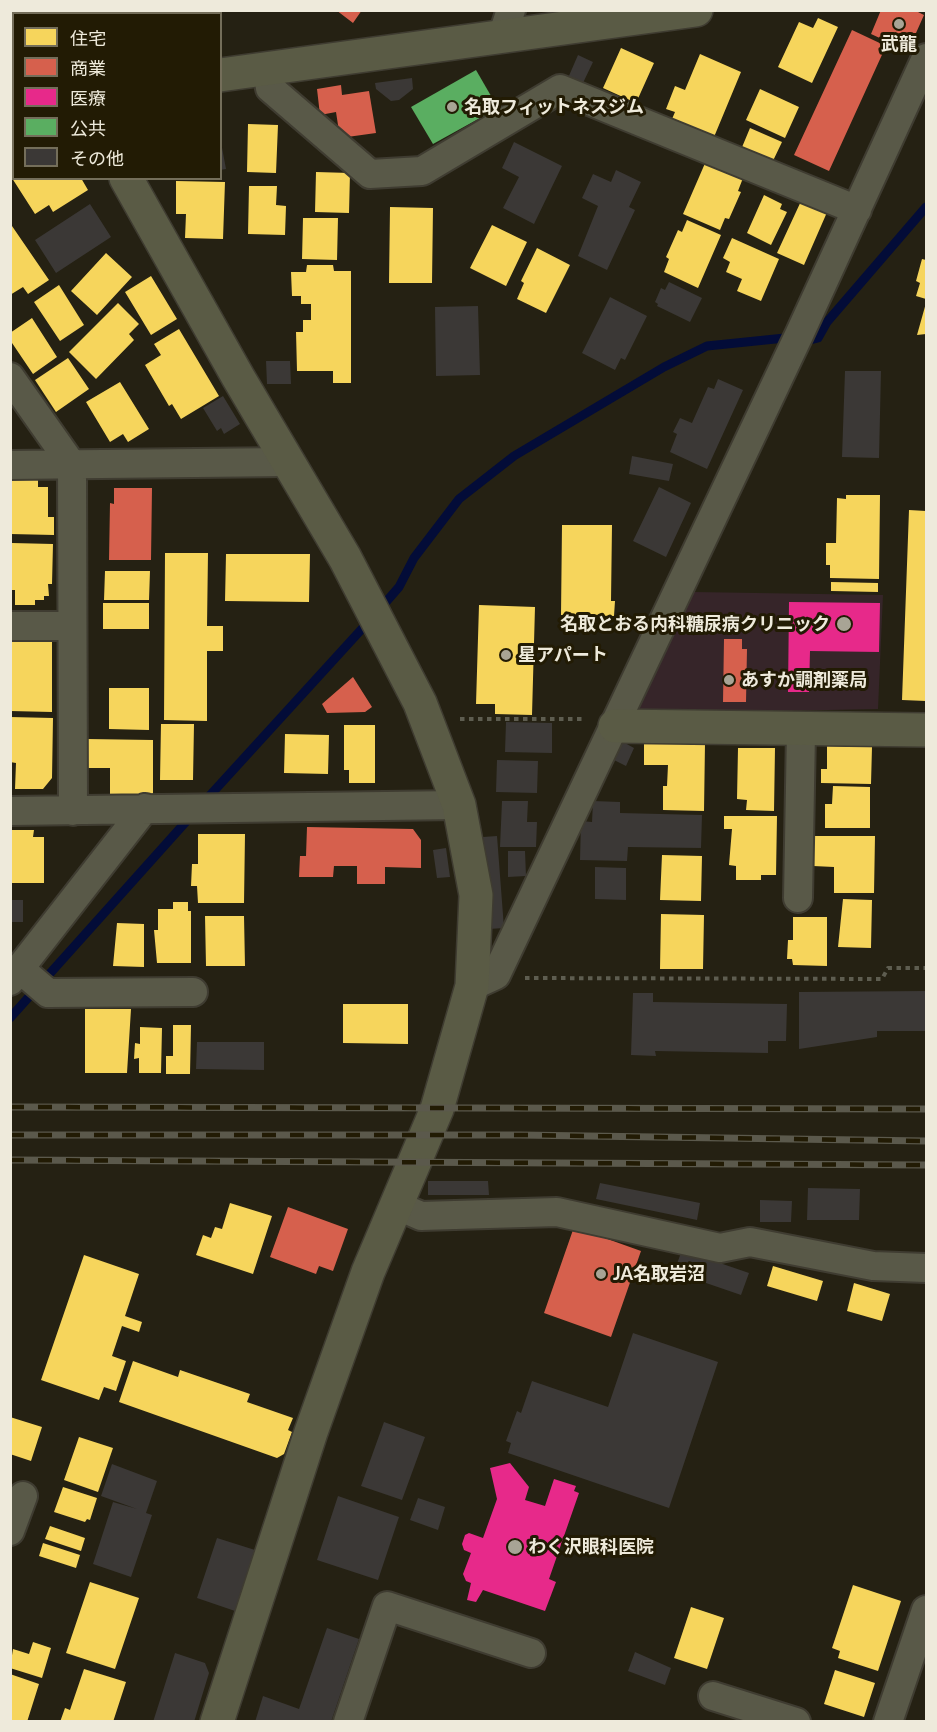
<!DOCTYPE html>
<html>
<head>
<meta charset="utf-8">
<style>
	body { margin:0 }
	#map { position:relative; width:937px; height:1732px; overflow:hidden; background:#252113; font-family:Lato,"Noto Sans JP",sans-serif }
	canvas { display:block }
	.frame { position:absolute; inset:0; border:12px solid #eeeadb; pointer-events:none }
	.legend { position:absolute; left:12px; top:12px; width:210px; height:168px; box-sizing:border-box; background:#221b04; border:2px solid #746e5a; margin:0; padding:8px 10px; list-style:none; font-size:18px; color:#eeeadb }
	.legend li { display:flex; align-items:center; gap:12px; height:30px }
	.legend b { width:30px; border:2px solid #746e5a }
</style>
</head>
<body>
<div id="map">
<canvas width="937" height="1732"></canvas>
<div class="frame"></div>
<ul class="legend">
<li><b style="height:16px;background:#f6d55c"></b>住宅</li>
<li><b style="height:16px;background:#d6604d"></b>商業</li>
<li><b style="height:16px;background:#e7298a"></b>医療</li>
<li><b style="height:16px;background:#5aae61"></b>公共</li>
<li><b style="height:16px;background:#3b3836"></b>その他</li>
</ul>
</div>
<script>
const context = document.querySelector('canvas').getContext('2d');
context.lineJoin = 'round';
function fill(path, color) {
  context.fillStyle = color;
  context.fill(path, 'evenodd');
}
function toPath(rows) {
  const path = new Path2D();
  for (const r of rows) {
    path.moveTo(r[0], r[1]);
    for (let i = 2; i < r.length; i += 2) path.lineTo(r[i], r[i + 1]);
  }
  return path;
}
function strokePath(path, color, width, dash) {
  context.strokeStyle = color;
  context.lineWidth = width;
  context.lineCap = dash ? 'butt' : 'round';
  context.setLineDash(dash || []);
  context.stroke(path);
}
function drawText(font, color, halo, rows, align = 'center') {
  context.font = font + ' Lato,"Noto Sans JP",sans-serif';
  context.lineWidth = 6;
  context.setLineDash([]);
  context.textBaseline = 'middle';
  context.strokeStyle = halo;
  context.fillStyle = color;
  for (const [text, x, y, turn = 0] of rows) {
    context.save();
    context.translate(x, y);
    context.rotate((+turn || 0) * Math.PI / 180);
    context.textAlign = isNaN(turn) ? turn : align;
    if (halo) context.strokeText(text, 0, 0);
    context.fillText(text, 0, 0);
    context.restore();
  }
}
const commercial = toPath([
	[694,592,883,595,878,709,635,714]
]);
const homes = toPath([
	[818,18,838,27,812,83,778,67,799,22,813,28],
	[621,48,654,63,636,103,603,88],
	[700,54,741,72,714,137,672,119,675,112,666,109,675,86,685,90],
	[760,89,799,107,785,138,746,120],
	[248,124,278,125,276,173,247,172],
	[750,128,782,142,771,165,740,152],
	[706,161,743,178,738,191,741,192,729,219,725,218,720,230,683,214],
	[14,165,14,178,81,178,88,190,53,212,49,205,35,214,10,175,10,167],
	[316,172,350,173,349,213,315,212],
	[176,181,225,182,223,239,185,238,186,214,176,214],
	[249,186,277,186,276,205,286,206,285,235,248,234],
	[764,195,782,204,780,209,787,212,771,245,747,233],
	[802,199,828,210,804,265,777,253],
	[390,207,433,208,432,283,389,283],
	[303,218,338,218,337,260,302,259],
	[687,220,721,235,698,288,664,272,669,259,666,257,678,230,682,232],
	[492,225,527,242,506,286,470,268],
	[12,226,49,280,28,294,23,287,10,295],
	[732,238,779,259,761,301,737,291,742,279,726,272,730,262,723,258],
	[537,248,570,265,546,313,517,299,524,283,521,281],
	[106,253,132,277,97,315,71,291],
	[922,259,926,260,926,299,916,296,920,283,916,281],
	[307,265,333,265,334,271,351,271,351,383,333,383,333,371,297,371,296,332,303,332,303,320,311,320,311,304,301,304,301,296,292,296,291,272,306,272],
	[151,276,177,319,151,335,125,292],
	[59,285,84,325,60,341,34,302],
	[118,303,139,324,129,334,134,340,96,379,69,352],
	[926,303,926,334,917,335],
	[32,318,57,357,33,374,10,340,10,333],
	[179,329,219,396,181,419,172,404,169,406,145,365,161,355,154,344],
	[68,358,89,389,56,412,35,380],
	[120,382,149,429,128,442,123,434,110,442,86,402],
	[10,477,38,478,38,487,48,487,48,517,54,517,54,535,10,534],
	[846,495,880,495,879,579,830,578,830,565,826,565,826,543,836,543,837,498,846,499],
	[909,510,926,511,926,701,902,700],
	[562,525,612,525,611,601,615,601,614,616,561,615],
	[12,543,53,544,52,584,48,584,49,596,44,596,44,600,35,600,35,605,15,605,15,590,12,590],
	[165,553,208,553,207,626,223,626,223,651,207,651,207,721,164,720],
	[226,554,310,554,309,602,225,601],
	[105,571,150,571,149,600,104,600],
	[831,582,878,583,878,592,831,591],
	[103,603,149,603,149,629,103,629],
	[479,605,535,607,532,715,495,714,495,704,476,704],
	[10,640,52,641,52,712,10,711],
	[109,688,149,688,149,730,109,729],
	[10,717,53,718,52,778,43,789,15,789,16,763,10,762],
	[161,724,194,724,193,780,160,780],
	[344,725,375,725,375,783,349,783,349,770,344,770],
	[285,734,329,735,328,774,284,773],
	[87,739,153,740,153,794,110,794,110,768,87,768],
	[644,742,705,743,704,811,663,810,663,786,667,786,668,765,644,765],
	[827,746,872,747,871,784,821,783,821,769,827,769],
	[738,748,775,748,774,811,746,810,747,800,737,799],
	[833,786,870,787,870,828,825,828,825,804,832,804],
	[724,816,777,816,776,875,761,875,761,880,736,880,736,866,729,865,732,829,724,829],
	[10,830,34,830,33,837,44,837,44,883,10,883],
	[198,834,245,834,244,903,198,903,197,886,191,886,192,864,198,864],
	[813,836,875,836,874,893,834,893,834,867,813,866],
	[662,855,702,856,701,901,660,900],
	[843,899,872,900,871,948,838,947],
	[173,902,188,902,188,911,191,911,191,963,157,963,154,930,158,930,158,909,173,909],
	[661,914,704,915,703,969,660,969],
	[205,916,244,916,245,966,206,966],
	[793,917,827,917,827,966,793,965,792,959,787,959,788,940,793,940],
	[117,923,144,924,144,967,113,966],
	[343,1004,408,1004,408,1044,343,1043],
	[85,1009,131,1009,127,1073,85,1073],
	[173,1025,191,1025,190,1074,166,1074,166,1056,173,1056],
	[140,1027,162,1028,161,1073,139,1073,139,1058,134,1059,135,1043,140,1044],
	[230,1203,272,1216,253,1274,196,1255,203,1235,211,1238,215,1227,222,1229],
	[84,1255,139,1274,125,1316,142,1322,139,1332,122,1326,112,1356,126,1361,116,1391,104,1387,99,1400,41,1380],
	[773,1266,823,1281,817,1301,767,1286],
	[854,1283,890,1294,882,1321,847,1311],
	[133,1361,178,1377,180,1370,250,1394,247,1402,293,1418,288,1430,292,1432,284,1454,277,1458,119,1402],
	[10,1417,42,1427,31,1461,10,1454],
	[79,1437,113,1448,98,1492,64,1480],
	[63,1487,97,1498,90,1520,87,1519,85,1522,54,1512],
	[50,1526,85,1538,81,1551,45,1539],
	[43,1543,80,1555,76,1568,39,1556],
	[90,1582,139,1598,115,1669,66,1653],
	[853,1585,901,1601,878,1671,838,1658,840,1651,832,1648],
	[691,1607,724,1618,707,1669,674,1658],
	[33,1642,51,1648,42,1678,10,1668,13,1649,29,1654],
	[84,1669,126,1682,113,1722,60,1722,65,1708,70,1710],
	[835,1670,875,1683,864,1717,824,1704],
	[10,1674,39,1684,27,1722,10,1722]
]);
const shops = toPath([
	[336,10,362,10,353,23],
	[881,10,914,10,924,15,908,51,871,34],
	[852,30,886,46,829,171,794,155],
	[341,85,342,95,369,91,376,133,340,138,336,112,320,115,317,89],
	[114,488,152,488,151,560,109,560,110,503,114,504],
	[724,639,742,639,742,649,747,649,746,702,723,702],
	[353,677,372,707,365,712,327,713,322,704],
	[307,827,413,829,421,840,421,868,385,867,385,884,357,884,357,866,334,866,333,877,299,877,300,856,306,856],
	[288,1207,348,1229,333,1271,319,1266,316,1274,270,1257],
	[574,1227,641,1251,611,1337,544,1313]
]);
const health = toPath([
	[789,602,880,603,879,652,810,651,809,692,788,692],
	[510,1463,529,1487,525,1500,545,1506,554,1479,576,1486,574,1491,579,1493,549,1579,556,1582,545,1611,483,1590,476,1602,467,1600,471,1583,466,1581,463,1574,471,1553,464,1550,462,1544,465,1535,469,1533,483,1538,497,1499,490,1468]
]);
const public = toPath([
	[476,70,498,108,433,144,411,107]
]);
const stream = toPath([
	[810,340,818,338,827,322,926,207],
	[379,610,399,587,414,558,459,499,514,456,664,367,707,346,785,338],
	[203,803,370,620],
	[10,1018,192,815]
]);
const building = toPath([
	[578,55,593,62,582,85,568,78],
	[412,78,413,89,399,100,391,101,376,89,375,83],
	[220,137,226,169,220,170],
	[514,142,562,166,534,224,503,208,519,177,502,168],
	[616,170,641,182,629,207,635,210,607,270,578,256,598,206,582,198,593,174,611,182],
	[90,204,111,237,56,273,35,240],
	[669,282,702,298,690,322,657,306,658,304,655,302,661,288,665,290],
	[610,297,647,316,625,360,621,358,615,370,582,353],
	[478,306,480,375,436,376,435,307],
	[266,361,290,361,291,384,267,384],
	[845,371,881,371,879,458,842,457],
	[718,379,743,390,707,469,670,452,677,434,673,432,680,418,692,423,708,387,714,389],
	[223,396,240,424,224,434,221,428,217,431,203,408],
	[632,456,673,464,669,481,629,474],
	[659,487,691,503,666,557,633,541],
	[506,722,552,723,552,753,505,752],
	[623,742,634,748,626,766,614,760],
	[497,760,538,761,537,793,496,792],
	[502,801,528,801,527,822,537,822,536,847,500,847],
	[593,801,620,802,620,813,702,815,701,848,628,847,627,861,580,860,581,821,592,822],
	[497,836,504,928,489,929,483,837],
	[446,848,450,877,437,878,433,850],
	[508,851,525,851,526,876,508,877],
	[595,867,626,868,626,900,595,899],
	[10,900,23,900,23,922,10,922],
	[926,991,926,1031,877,1031,877,1037,799,1049,799,992],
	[633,993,653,993,653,1002,787,1004,786,1041,768,1041,768,1053,655,1051,656,1056,631,1055],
	[197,1042,264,1042,264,1070,196,1069],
	[428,1181,488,1181,489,1195,428,1195],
	[600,1183,700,1203,697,1220,596,1199],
	[808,1188,860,1189,859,1220,807,1220],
	[760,1200,792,1201,791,1222,760,1222],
	[682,1250,749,1273,741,1295,674,1272],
	[633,1333,718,1362,669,1508,508,1453,511,1443,506,1441,517,1411,521,1413,532,1381,608,1407],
	[384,1422,425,1437,402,1500,361,1486],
	[112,1464,157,1481,146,1513,152,1515,131,1577,93,1564,113,1502,137,1509,101,1496],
	[338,1496,399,1517,378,1580,317,1560],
	[418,1498,445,1507,438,1530,410,1520],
	[217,1538,255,1550,235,1611,197,1598],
	[327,1628,359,1639,331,1722,255,1722,263,1696,299,1709],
	[635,1652,671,1668,665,1685,628,1671],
	[175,1653,205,1663,209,1673,194,1722,153,1722]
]);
const path = toPath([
	[460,719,584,719],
	[525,978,882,979,888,968,926,968]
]);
const street = toPath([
	[156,14,160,10],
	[502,37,511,10],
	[267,69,270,88,370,174,422,171,560,89,857,210],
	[10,148,14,148],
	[10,377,72,465,73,811],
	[10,465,288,462],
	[10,626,72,626],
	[10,811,459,805],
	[798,898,801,731],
	[20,969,48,993,193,992],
	[10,981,145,808],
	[472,986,496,975,799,335,926,58],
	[396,1205,421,1216,557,1212,720,1248,750,1242,873,1266,926,1268],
	[10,1531,23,1496],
	[713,1696,796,1722],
	[348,1722,387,1606,531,1653],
	[888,1722,926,1610]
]);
const secondary = toPath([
	[47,10,48,14],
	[220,75,696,10],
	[10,102,14,101],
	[126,178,238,377,345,558,420,703,459,805,476,895,472,986,437,1109,368,1272,311,1432,217,1722],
	[615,726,926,730]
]);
const rail = toPath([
	[10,1107,926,1109],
	[10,1135,520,1135,926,1141],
	[10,1160,926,1165]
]);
const markers = [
	[899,24,6,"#a8a495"],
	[452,107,6,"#a8a495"],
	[844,624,8,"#a8a495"],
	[506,655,6,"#a8a495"],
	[729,680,6,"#a8a495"],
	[601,1274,6,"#a8a495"],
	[515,1547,8,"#a8a495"]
];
const poiNames = [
	["武龍",899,44,"center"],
	["名取フィットネスジム",464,107],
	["名取とおる内科糖尿病クリニック",830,624,"right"],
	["星アパート",518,655],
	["あすか調剤薬局",741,680],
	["JA名取岩沼",613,1274],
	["わく沢眼科医院",528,1547]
];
fill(commercial, '#362529');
fill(homes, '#f6d55c');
fill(shops, '#d6604d');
fill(health, '#e7298a');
fill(public, '#5aae61');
strokePath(stream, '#030c38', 9);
fill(building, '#3b3836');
strokePath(street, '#3f3c31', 32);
strokePath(secondary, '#3f3c31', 36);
strokePath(path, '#5e5d50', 4, [4.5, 4.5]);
strokePath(street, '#595948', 28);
strokePath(secondary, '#5a5b45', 33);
strokePath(rail, '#5b594c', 7);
strokePath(rail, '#221b04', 4.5, [14]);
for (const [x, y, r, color] of markers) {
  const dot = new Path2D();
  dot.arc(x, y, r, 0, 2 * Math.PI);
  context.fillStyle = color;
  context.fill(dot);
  strokePath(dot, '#221b04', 2);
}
drawText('bold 18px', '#eeeadb', '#221b04', poiNames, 'left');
</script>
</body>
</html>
